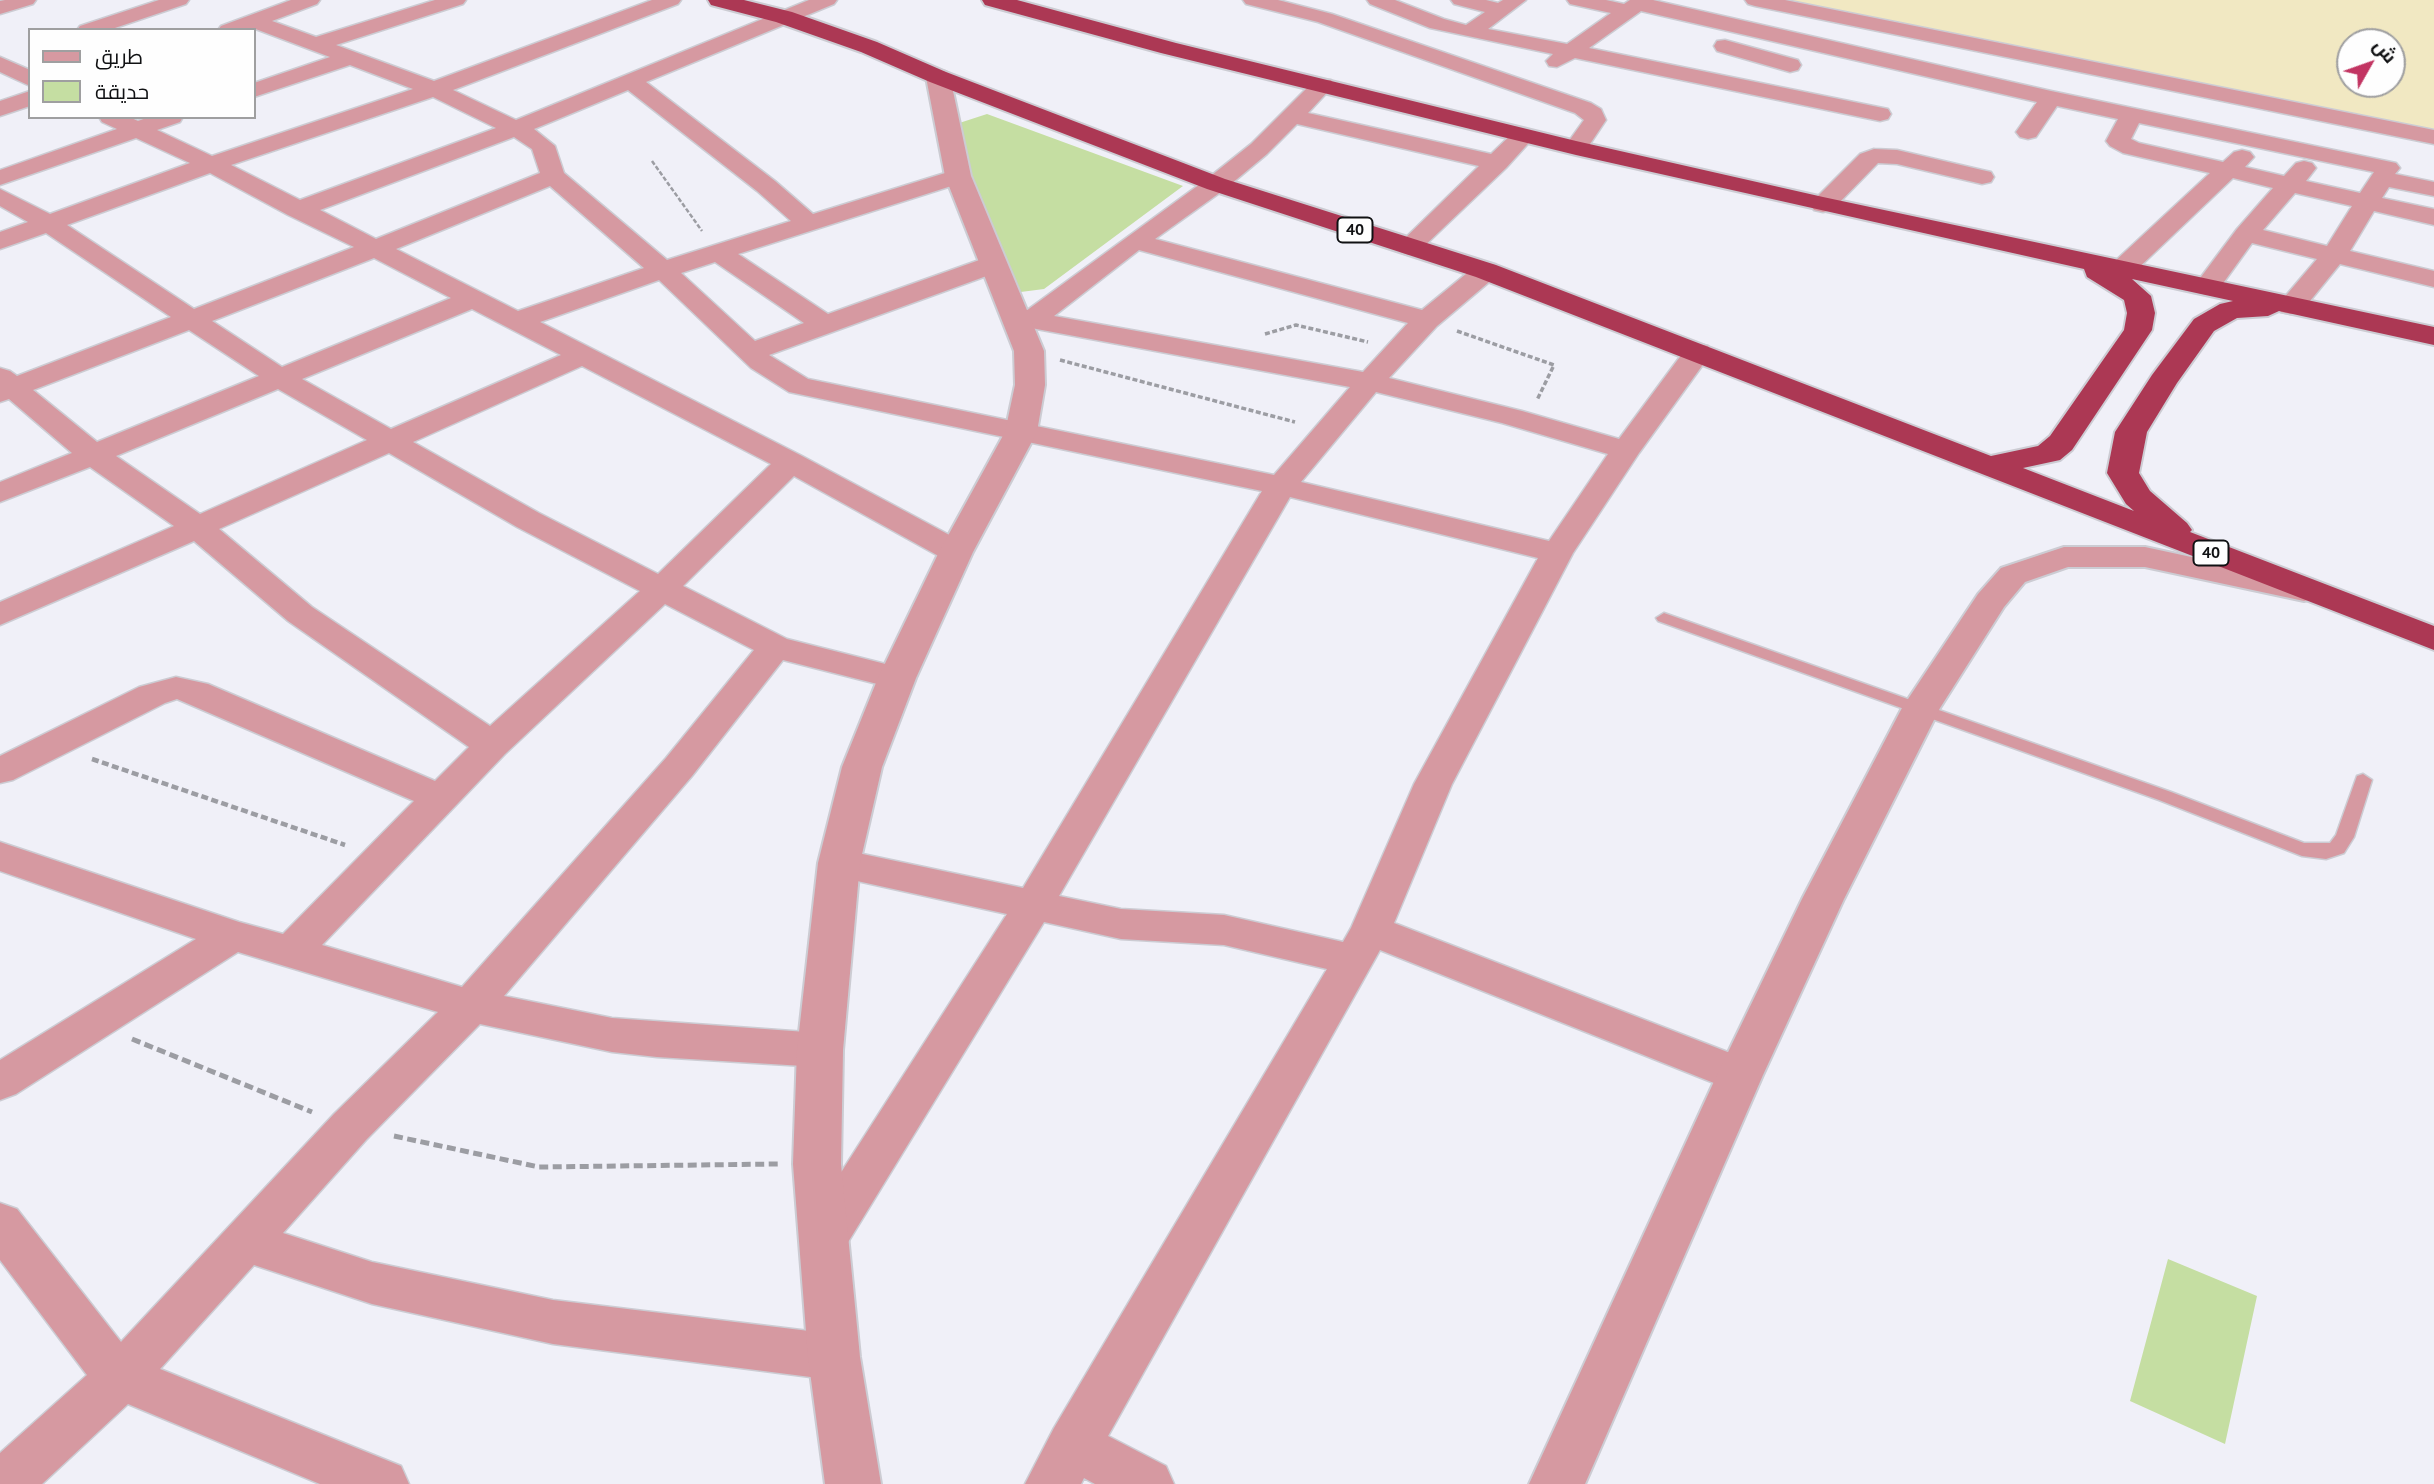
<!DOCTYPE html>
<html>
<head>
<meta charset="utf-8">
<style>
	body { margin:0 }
	#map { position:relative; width:2434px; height:1484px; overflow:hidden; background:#f0f0f8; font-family:"PT Sans",Cairo,sans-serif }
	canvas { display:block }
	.legend { position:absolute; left:28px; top:28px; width:228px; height:91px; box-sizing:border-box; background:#fefefe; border:2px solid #9f9fa0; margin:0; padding:9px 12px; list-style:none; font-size:21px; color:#101113 }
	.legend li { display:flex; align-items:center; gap:14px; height:35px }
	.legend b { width:35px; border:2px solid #9f9fa0 }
	.north { position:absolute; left:2336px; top:28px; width:70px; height:70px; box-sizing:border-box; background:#fefefe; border:2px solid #9f9fa0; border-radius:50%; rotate:50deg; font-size:19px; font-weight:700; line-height:28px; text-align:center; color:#101113 }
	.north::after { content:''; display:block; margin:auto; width:24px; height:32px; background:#c23462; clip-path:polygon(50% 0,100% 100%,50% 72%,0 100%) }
</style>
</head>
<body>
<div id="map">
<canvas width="2434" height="1484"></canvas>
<ul class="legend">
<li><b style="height:9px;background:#d699a1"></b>طريق</li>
<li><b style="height:19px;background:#c5dea2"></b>حديقة</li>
</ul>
<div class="north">ش</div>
</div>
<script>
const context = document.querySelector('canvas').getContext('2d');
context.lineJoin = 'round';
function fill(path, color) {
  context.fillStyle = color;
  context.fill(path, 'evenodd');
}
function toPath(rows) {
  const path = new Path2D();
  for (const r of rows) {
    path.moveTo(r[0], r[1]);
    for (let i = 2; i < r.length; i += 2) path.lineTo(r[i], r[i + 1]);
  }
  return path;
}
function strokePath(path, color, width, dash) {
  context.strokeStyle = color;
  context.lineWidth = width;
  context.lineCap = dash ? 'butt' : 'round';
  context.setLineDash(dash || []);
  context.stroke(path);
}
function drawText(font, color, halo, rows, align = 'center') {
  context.font = font + ' "PT Sans",sans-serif';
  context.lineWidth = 6;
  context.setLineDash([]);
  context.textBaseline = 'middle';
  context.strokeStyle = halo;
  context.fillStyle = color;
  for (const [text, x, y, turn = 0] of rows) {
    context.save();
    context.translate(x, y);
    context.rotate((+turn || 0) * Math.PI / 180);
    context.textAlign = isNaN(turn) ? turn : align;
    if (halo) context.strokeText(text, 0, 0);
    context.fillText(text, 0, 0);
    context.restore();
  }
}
const green = toPath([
	[987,114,1183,186,1044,289,1013,293,947,127],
	[2168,1259,2257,1296,2225,1444,2130,1401]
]);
const sand = toPath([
	[1744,0,2434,0,2434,143,1824,16],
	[2350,42,2392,42,2392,84,2350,84]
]);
const pathFar3 = toPath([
	[652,161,702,231]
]);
const pathFar2 = toPath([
	[1457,331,1554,365,1537,400],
	[1265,334,1296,325,1368,342],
	[1060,360,1295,422]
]);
const pathFar1 = toPath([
	[92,759,345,845]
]);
const path = toPath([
	[132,1039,312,1112],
	[394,1136,539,1167,778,1164]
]);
const service = toPath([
	[1664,613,2171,792,2304,843,2330,843,2336,835,2357,776,2363,774,2372,780,2354,837,2344,853,2326,859,2302,856,2159,800,1658,621,1656,618,1664,613]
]);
const minor = toPath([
	[5,0,36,0,33,4,0,14,0,1,5,0],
	[159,0,189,0,186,4,109,30,77,30,80,26,159,0],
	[291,0,320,0,317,4,272,21,316,37,435,0,466,0,463,4,336,45,434,81,652,0,681,0,678,4,453,90,516,120,809,0,837,0,834,4,646,82,775,181,813,214,958,169,967,171,970,176,967,181,738,254,828,314,985,258,994,256,1003,258,1007,264,1003,270,769,355,808,379,1274,475,1350,387,1015,325,1005,323,1001,317,1005,311,1015,309,1026,311,1207,179,1251,144,1315,80,1331,80,1334,85,1308,113,1491,154,1515,131,1531,131,1535,136,1506,168,1418,252,1409,255,1400,252,1396,247,1479,166,1297,124,1267,154,1225,189,1155,239,1422,310,1477,265,1486,263,1495,265,1499,271,1495,277,1437,326,1389,378,1522,411,1619,439,1688,346,1698,344,1708,346,1712,352,1639,453,1573,553,1452,784,1394,923,1756,1063,1762,1075,1756,1087,1740,1092,1724,1087,1380,950,1108,1436,1166,1466,1174,1484,1095,1484,1084,1478,1081,1484,1025,1484,1054,1428,1327,969,1224,945,1121,939,1044,922,842,1252,825,1258,808,1252,801,1238,808,1224,1007,914,839,877,825,873,819,863,825,853,839,849,1023,888,1262,491,789,392,751,368,659,280,540,322,802,456,968,545,972,552,968,559,956,562,944,559,794,476,683,586,787,639,909,670,915,678,909,686,897,689,783,660,692,776,504,996,612,1018,820,1033,835,1038,842,1050,835,1062,820,1067,657,1057,612,1052,480,1024,366,1140,283,1233,372,1262,553,1300,834,1334,852,1341,859,1357,852,1373,834,1380,553,1344,372,1304,254,1265,160,1369,401,1466,409,1484,320,1484,128,1404,42,1484,0,1484,0,1453,87,1375,0,1260,0,1203,17,1209,121,1342,334,1114,438,1012,238,952,16,1094,0,1100,0,1060,196,939,0,871,0,842,239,922,283,934,414,801,177,699,165,703,13,780,0,783,0,756,139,687,176,677,208,684,435,781,469,747,288,621,194,541,0,625,0,602,174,526,90,467,0,502,0,482,72,453,9,399,0,402,0,368,10,371,17,376,171,317,46,233,0,249,0,232,28,222,0,206,0,189,50,214,190,163,136,138,0,185,0,170,117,129,102,122,99,117,129,117,138,121,149,117,183,117,180,122,157,130,212,156,413,89,350,65,254,97,254,83,330,57,253,28,218,30,221,26,291,0],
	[628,90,757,191,791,221,667,260,564,173,555,146,534,129,628,90],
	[433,97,496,128,300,200,231,165,433,97],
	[514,137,532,149,540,173,376,239,320,210,514,137],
	[210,173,288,215,354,247,194,309,67,225,210,173],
	[550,186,644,268,518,311,396,249,550,186],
	[1139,250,1408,323,1363,372,1054,316,1139,250],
	[374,258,451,298,282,367,212,321,374,258],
	[715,262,804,323,755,341,681,273,715,262],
	[472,309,561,355,391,429,302,379,472,309],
	[189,330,259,376,97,442,33,390,189,330],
	[582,366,771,464,658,574,539,513,413,442,582,366],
	[278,389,367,440,200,514,116,456,278,389],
	[1376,392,1502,423,1608,454,1549,541,1301,482,1376,392],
	[389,453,517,527,640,591,490,726,312,607,219,529,389,453],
	[1290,497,1538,558,1414,784,1351,928,1343,942,1224,915,1121,909,1059,896,1290,497],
	[665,604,754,650,666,758,462,987,322,945,505,754,665,604],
	[1243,0,1278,0,1332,14,1591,103,1601,109,1606,120,1584,153,1568,153,1564,148,1584,120,1575,113,1318,22,1246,4,1243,0],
	[1367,0,1395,0,1444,19,1466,25,1485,12,1454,4,1451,0,1486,0,1498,3,1503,0,1526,0,1488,29,1567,44,1611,13,1570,4,1567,0,1606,0,1624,4,1630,0,1653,0,2051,91,2396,163,2400,168,2395,174,2434,182,2434,196,2389,187,2382,198,2434,209,2434,225,2374,211,2350,251,2434,271,2434,287,2340,264,2301,312,2291,314,2281,312,2277,306,2317,259,2252,243,2216,293,2207,295,2198,293,2194,287,2198,281,2237,229,2273,188,2233,178,2131,275,2122,277,2113,275,2109,269,2113,263,2210,173,2123,153,2110,146,2106,141,2118,119,2057,106,2036,137,2028,139,2020,137,2016,132,2037,102,1641,11,1589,48,1888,109,1891,114,1888,119,1880,121,1575,58,1557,67,1549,66,1546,61,1553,54,1430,28,1370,4,1367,0],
	[2139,123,2374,172,2360,193,2306,181,2316,168,2312,163,2304,161,2296,163,2284,176,2245,167,2254,157,2250,152,2242,150,2234,152,2223,162,2139,143,2131,139,2139,123],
	[2295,193,2352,206,2327,246,2263,230,2295,193],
	[1745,0,1785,0,2434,130,2434,144,1755,6,1748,4,1745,0],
	[1725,40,1798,60,1801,65,1798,70,1790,72,1717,51,1714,46,1717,41,1725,40],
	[0,57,30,70,30,86,0,72,0,57],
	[30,91,30,106,0,116,0,101,30,91],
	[1874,149,1897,150,1982,170,1991,172,1994,177,1991,182,1982,184,1897,164,1878,163,1832,210,1823,212,1814,210,1811,205,1814,200,1860,154,1874,149]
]);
const tertiary = toPath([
	[938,70,946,72,950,77,971,176,1044,351,1045,385,1037,432,973,552,916,678,882,767,860,863,843,1050,841,1164,860,1357,881,1484,825,1484,808,1357,793,1164,797,1050,818,863,842,767,878,678,939,552,1005,432,1015,385,1014,351,945,176,926,77,930,72,938,70],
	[2064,547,2145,547,2316,584,2321,591,2316,598,2304,601,2145,567,2068,567,2025,582,2004,607,1940,708,1844,899,1763,1075,1585,1484,1529,1484,1717,1075,1802,899,1902,708,1978,594,2001,568,2064,547]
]);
const trunk = toPath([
	[708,0,744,0,792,12,877,42,946,72,1225,179,1496,265,1991,456,2038,446,2050,436,2124,330,2127,313,2124,300,2087,277,2084,269,1576,155,1161,53,985,5,982,0,1017,0,1176,43,1576,141,1823,197,2434,327,2434,345,2279,311,2268,316,2237,318,2214,331,2177,383,2147,432,2139,473,2150,491,2187,523,2192,530,2190,532,2434,626,2434,650,1476,277,1207,189,930,82,861,52,776,22,711,5,708,0],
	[2132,279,2233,301,2220,304,2194,319,2152,375,2115,432,2107,473,2126,504,2134,511,2023,468,2060,460,2072,450,2152,330,2155,313,2151,296,2132,279]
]);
const shields = [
	[1355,230,35],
	[2211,553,35]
];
const shieldNames = [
	["40",1355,230],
	["40",2211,553]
];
fill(green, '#c5dea2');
fill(sand, '#f1e8c2');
strokePath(service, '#ccccd3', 3);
strokePath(minor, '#ccccd3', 3);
strokePath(tertiary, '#ccccd3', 4);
strokePath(trunk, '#ccccd3', 4);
strokePath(pathFar3, '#9c9da3', 2.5, [4.5, 2]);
strokePath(pathFar2, '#9c9da3', 3.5, [5, 2.5]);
strokePath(pathFar1, '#9c9da3', 4.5, [7, 3.5]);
strokePath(path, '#9c9da3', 5, [9, 4.5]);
fill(service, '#d699a1');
fill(minor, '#d699a1');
fill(tertiary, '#d699a1');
fill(trunk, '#ac3854');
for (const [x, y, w] of shields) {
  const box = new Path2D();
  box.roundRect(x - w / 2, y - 12.5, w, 25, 5);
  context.fillStyle = '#fefefe';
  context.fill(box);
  strokePath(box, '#101113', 2);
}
drawText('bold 16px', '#101113', null, shieldNames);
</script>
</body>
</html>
